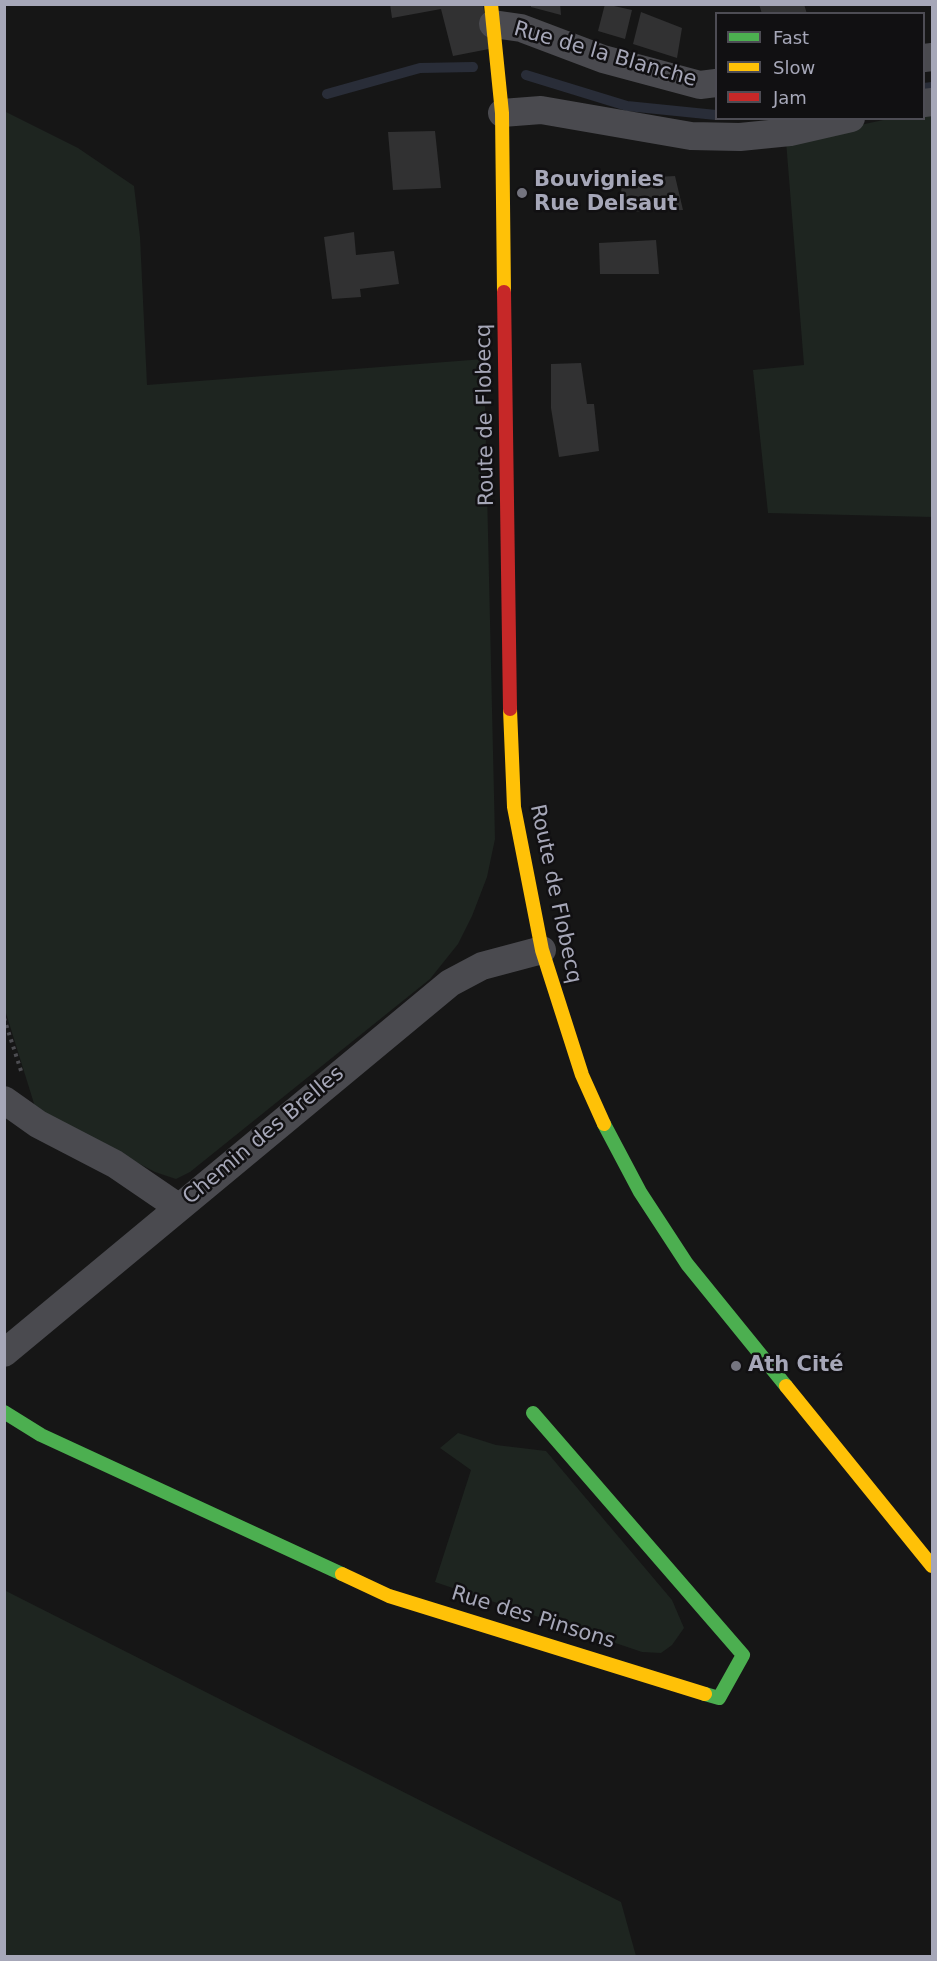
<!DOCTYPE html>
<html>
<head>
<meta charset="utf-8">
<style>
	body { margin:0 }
	#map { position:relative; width:937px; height:1961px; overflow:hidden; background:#161616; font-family:"DejaVu Sans",sans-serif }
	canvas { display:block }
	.frame { position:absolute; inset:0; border:6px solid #a6a7b8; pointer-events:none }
	.legend { position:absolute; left:715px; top:12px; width:210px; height:108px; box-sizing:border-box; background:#111012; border:2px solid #4d4c54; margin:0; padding:8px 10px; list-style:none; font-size:18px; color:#a6a7b8 }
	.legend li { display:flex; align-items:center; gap:12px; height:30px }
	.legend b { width:30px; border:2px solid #4d4c54 }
</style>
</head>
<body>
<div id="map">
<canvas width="937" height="1961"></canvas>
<div class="frame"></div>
<ul class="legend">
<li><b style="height:8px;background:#4caf50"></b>Fast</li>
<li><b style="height:8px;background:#ffc107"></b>Slow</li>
<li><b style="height:8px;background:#c62828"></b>Jam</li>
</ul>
</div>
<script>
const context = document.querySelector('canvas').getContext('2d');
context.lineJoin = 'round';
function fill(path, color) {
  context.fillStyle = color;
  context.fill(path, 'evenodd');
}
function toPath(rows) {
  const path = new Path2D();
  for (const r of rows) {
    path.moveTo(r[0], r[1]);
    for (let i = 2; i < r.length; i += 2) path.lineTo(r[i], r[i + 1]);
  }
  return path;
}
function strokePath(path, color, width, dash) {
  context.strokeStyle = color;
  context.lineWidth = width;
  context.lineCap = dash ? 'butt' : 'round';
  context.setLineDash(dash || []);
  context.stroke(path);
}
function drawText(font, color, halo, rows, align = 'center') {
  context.font = font + ' "DejaVu Sans",sans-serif';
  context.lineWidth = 5;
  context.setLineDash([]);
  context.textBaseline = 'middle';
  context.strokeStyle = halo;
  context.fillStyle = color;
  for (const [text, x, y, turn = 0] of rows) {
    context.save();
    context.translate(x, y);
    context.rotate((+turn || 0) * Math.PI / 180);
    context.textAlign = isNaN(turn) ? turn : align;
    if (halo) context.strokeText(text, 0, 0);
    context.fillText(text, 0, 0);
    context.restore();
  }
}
const green = toPath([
	[4,111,78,148,134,186,140,237,147,385,484,359,495,839,487,877,472,916,458,944,430,979,190,1172,176,1179,155,1172,36,1110,5,1010],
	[932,111,932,517,768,513,753,370,804,365,786,141,888,119,924,118,924,112],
	[458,1433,496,1445,546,1451,672,1600,684,1628,672,1645,661,1653,642,1652,435,1582,471,1470,440,1448],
	[4,1590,621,1902,636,1956,5,1956]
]);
const stream = toPath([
	[526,75,627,106,716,115],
	[924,88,932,87],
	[327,94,420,68,473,67]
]);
const building = toPath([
	[390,4,483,4,489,49,453,56,441,9,392,18],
	[531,4,560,4,561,15,531,7],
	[605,4,632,10,625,39,598,31],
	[759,4,804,4,807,14,762,14],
	[641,12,682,28,677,58,633,44],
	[435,131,441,188,393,190,388,132],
	[675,176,683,210,620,212,622,179],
	[354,232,356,255,394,251,399,284,360,289,361,297,332,299,324,237],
	[656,240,659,274,600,274,599,243],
	[581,363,587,404,594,404,599,451,559,457,551,408,551,364]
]);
const path = toPath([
	[4,1018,22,1074]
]);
const street = toPath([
	[493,24,521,28,603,59,700,85,716,83],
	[924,58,932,57],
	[924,103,932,102],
	[502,113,541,110,691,136,740,137,790,132,851,118],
	[4,1100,38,1124,115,1164,178,1207],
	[4,1353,450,983,482,966,542,950]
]);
const fast = toPath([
	[604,1124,640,1192,687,1264,786,1386],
	[4,1412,41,1435,342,1574],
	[533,1413,743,1655,719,1698,705,1694]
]);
const slow = toPath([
	[491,4,502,113,504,292],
	[510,709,514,807,542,950,582,1075,604,1124],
	[786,1386,932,1566],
	[342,1574,389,1596,705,1694]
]);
const jam = toPath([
	[504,292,510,709]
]);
const markers = [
	[522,193,6,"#74747f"],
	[736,1366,6,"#74747f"]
];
const streetNames = [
	["Rue de la Blanche",605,55,16],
	["Route de Flobecq",486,415,-91],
	["Route de Flobecq",555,894,78],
	["Chemin des Brelles",264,1136,-40],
	["Rue des Pinsons",533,1618,17]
];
const poiNames = [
	["Bouvignies",534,181],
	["Rue Delsaut",534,205],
	["Ath Cité",748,1366]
];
fill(green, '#1e2520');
strokePath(stream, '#292d38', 10);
fill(building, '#313132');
strokePath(path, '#4c4c51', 4, [3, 4.5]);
strokePath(street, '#4a4a4f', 28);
strokePath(fast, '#4caf50', 14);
strokePath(slow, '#ffc107', 14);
strokePath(jam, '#c62828', 14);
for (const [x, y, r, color] of markers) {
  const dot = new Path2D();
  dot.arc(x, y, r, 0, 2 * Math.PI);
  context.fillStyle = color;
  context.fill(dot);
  strokePath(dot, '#111012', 2);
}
drawText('21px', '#a6a7b8', '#111012', streetNames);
drawText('bold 21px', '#a6a7b8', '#111012', poiNames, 'left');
</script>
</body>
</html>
